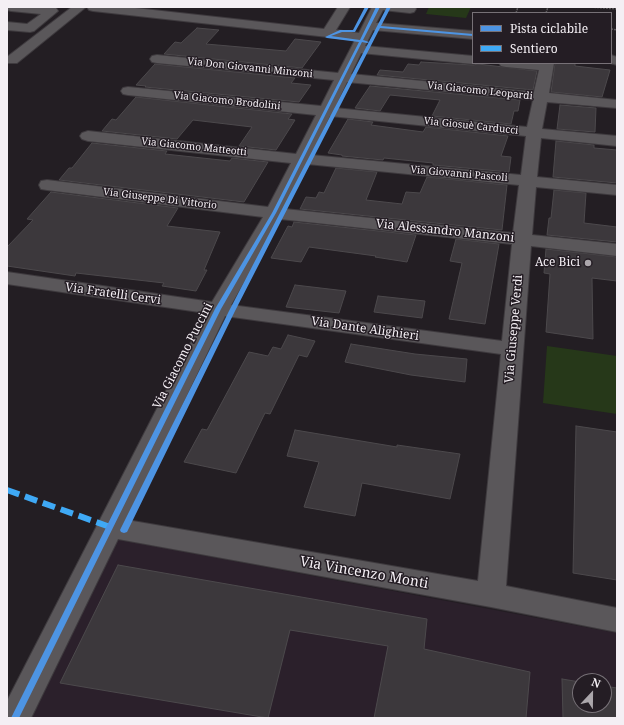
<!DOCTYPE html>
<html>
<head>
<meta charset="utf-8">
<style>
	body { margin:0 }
	#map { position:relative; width:624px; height:725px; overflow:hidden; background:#231e23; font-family:"Noto Serif",serif }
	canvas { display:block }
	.frame { position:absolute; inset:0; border:8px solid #f4eff4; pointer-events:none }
	.legend { position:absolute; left:472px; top:12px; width:140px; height:52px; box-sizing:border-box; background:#241d24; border:1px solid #777177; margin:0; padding:5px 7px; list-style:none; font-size:12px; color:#f4eff4 }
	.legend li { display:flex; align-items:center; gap:8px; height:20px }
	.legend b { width:20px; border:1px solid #777177 }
	.north { position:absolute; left:572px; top:673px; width:40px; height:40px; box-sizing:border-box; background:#241d24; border:1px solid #777177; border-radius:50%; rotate:22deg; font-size:11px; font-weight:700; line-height:16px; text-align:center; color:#f4eff4 }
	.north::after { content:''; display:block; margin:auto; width:14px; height:18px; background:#aba6ab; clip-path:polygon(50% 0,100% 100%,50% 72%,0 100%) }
</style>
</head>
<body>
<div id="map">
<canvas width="624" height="725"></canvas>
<div class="frame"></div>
<ul class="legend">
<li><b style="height:5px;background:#4d94e3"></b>Pista ciclabile</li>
<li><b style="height:5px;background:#3fa9f5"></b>Sentiero</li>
</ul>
<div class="north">N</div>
</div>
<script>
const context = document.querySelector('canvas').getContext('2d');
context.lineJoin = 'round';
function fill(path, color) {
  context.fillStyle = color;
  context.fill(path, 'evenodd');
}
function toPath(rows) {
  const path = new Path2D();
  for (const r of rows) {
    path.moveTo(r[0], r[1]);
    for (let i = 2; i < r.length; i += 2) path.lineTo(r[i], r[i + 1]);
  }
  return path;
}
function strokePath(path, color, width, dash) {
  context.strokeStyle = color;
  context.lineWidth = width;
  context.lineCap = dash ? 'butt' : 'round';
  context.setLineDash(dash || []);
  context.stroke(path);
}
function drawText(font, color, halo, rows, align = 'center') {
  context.font = font + ' "Noto Serif",serif';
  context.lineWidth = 3;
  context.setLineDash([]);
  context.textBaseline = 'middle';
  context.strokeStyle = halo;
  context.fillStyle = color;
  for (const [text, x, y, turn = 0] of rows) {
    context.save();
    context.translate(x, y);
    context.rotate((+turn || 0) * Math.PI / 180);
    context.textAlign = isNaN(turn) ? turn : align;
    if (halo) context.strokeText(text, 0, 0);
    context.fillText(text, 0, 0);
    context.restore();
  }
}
const built = toPath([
	[100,536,617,633,617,718,7,718],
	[580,681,604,681,604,705,580,705]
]);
const green = toPath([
	[429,7,471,7,466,18,426,14],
	[547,346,617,356,617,414,543,403]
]);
const building = toPath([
	[197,28,219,30,206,44,286,51,295,39,321,42,302,68,164,54,175,42,181,43,197,28],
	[421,62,473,65,478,64,537,71,533,90,377,75,380,70,403,72,408,64,419,65,421,62],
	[555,63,575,63,575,66,610,70,602,97,551,92,555,63],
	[155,64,295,78,291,83,311,85,299,102,145,87,146,86,136,85,155,64],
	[370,86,520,100,518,111,514,111,511,124,432,116,440,100,390,95,380,111,355,108,370,86],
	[136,97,292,114,288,119,295,120,276,150,239,146,252,127,193,120,177,139,102,131,112,119,116,120,136,97],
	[560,105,596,108,595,132,557,129,560,105],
	[348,119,373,122,371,125,423,132,426,127,508,136,501,156,511,157,509,172,433,165,433,163,384,158,383,160,342,156,342,155,328,153,348,119],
	[556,141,594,145,594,148,617,150,617,183,553,177,556,141],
	[92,143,167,151,165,154,230,161,232,158,268,162,244,202,59,180,69,168,72,168,92,143],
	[336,168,377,172,366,200,402,204,406,192,420,193,427,177,507,185,502,230,300,209,306,197,316,198,319,192,324,193,336,168],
	[554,190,586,193,584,223,617,227,617,242,547,235,549,218,551,218,554,190],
	[51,192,178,208,167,226,220,232,204,270,207,270,196,291,162,286,164,283,76,273,75,276,7,266,7,247,33,220,27,219,51,192],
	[294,222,416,235,407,262,375,257,376,256,309,247,301,262,271,258,288,226,292,227,294,222],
	[456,239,499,244,485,324,449,319,462,263,450,261,456,239],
	[546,249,617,257,617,281,592,278,593,339,546,332,550,274,544,273,546,249],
	[295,285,346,291,339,313,286,307,295,285],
	[378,296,425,301,422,318,374,312,378,296],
	[288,335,315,341,307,357,299,355,270,414,265,413,236,473,184,462,202,429,207,430,249,352,268,356,273,347,281,349,288,335],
	[351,344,415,354,467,359,465,382,411,375,345,362,351,344],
	[576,426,617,432,617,580,573,573,576,426],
	[295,430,397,447,397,445,460,454,450,499,362,483,355,516,304,507,319,462,287,456,295,430],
	[118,565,427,619,424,649,530,672,526,718,374,718,388,646,290,630,268,718,60,683,118,565],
	[562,679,580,682,580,705,604,705,604,686,617,688,617,718,563,718,562,679]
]);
const path = toPath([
	[591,7,617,9],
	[516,13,518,7],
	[546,13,548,7],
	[611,29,617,30]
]);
const minor = toPath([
	[7,7,48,7,56,8,58,11,34,31,30,32,7,30,7,22,27,24,41,14,11,11,7,10,7,7],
	[72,7,86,7,17,63,7,63,7,57,72,7],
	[87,7,126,7,324,29,338,7,350,7,336,30,359,33,372,7,415,7,416,9,414,12,410,13,383,10,376,23,473,31,473,39,373,30,365,46,473,56,473,63,477,63,473,64,361,53,351,74,534,92,539,70,506,67,501,66,499,63,554,63,549,93,617,100,617,108,547,102,542,129,617,136,617,146,541,138,537,177,617,185,617,195,536,187,532,235,617,244,617,256,531,246,506,586,617,608,617,632,491,607,118,539,31,718,7,718,7,701,206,313,7,284,7,272,212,302,263,217,47,190,41,189,39,185,41,181,47,180,268,207,291,163,88,141,82,139,80,136,82,133,88,131,296,154,316,115,128,95,123,94,121,91,123,88,128,87,321,106,334,80,157,63,152,62,150,59,152,56,157,55,338,73,355,40,93,11,89,10,87,7],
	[347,82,533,100,527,127,335,108,347,82],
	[330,116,526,136,521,175,311,155,330,116],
	[307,164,519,185,513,233,285,209,307,164],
	[280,219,512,244,502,341,231,305,280,219],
	[225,316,501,354,478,581,127,520,225,316],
	[611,55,617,57,617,65,610,63,611,63,611,55]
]);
const quiet = toPath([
	[7,490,110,527]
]);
const cycleway = toPath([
	[365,7,369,7,355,32,342,32,331,36,360,40,376,7,380,7,363,40,369,42,367,43,362,42,276,213,221,309,19,718,11,718,215,309,272,213,359,42,327,38,325,37,340,30,353,30,365,7],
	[387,7,391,7,381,26,473,34,473,36,380,28,235,311,128,530,127,532,124,533,121,532,120,530,229,311,387,7]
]);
const markers = [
	[588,263,4,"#aba6ab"]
];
const farStreetnames = [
	["Via Don Giovanni Minzoni",250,68,6],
	["Via Giacomo Leopardi",480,91,6],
	["Via Giacomo Brodolini",227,101,6],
	["Via Giosuè Carducci",471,126,6],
	["Via Giacomo Matteotti",194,147,6],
	["Via Giovanni Pascoli",459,174,5],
	["Via Giuseppe Di Vittorio",160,199,7]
];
const streetNames = [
	["Via Alessandro Manzoni",445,231,6],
	["Via Fratelli Cervi",113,294,8],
	["Via Dante Alighieri",365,329,8],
	["Via Giuseppe Verdi",514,329,-85],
	["Via Giacomo Puccini",183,356,-63]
];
const poiNames = [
	["Ace Bici",580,263]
];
const nearStreetnames = [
	["Via Vincenzo Monti",364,573,10]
];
fill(built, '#2b202b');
fill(green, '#263819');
fill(building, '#3c383c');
strokePath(building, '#4c494c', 1);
strokePath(minor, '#3e3a3e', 2);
strokePath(path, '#5d5a5d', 1.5, [2, 1]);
fill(minor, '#5a575a');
strokePath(quiet, '#3fa9f5', 6, [13, 6]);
fill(cycleway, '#4d94e3');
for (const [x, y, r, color] of markers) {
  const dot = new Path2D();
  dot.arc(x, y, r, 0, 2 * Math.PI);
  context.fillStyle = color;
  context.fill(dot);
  strokePath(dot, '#241d24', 1.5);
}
drawText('10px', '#f4eff4', '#241d24', farStreetnames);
drawText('12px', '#f4eff4', '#241d24', streetNames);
drawText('12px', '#f4eff4', '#241d24', poiNames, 'right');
drawText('14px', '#f4eff4', '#241d24', nearStreetnames);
</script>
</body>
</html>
